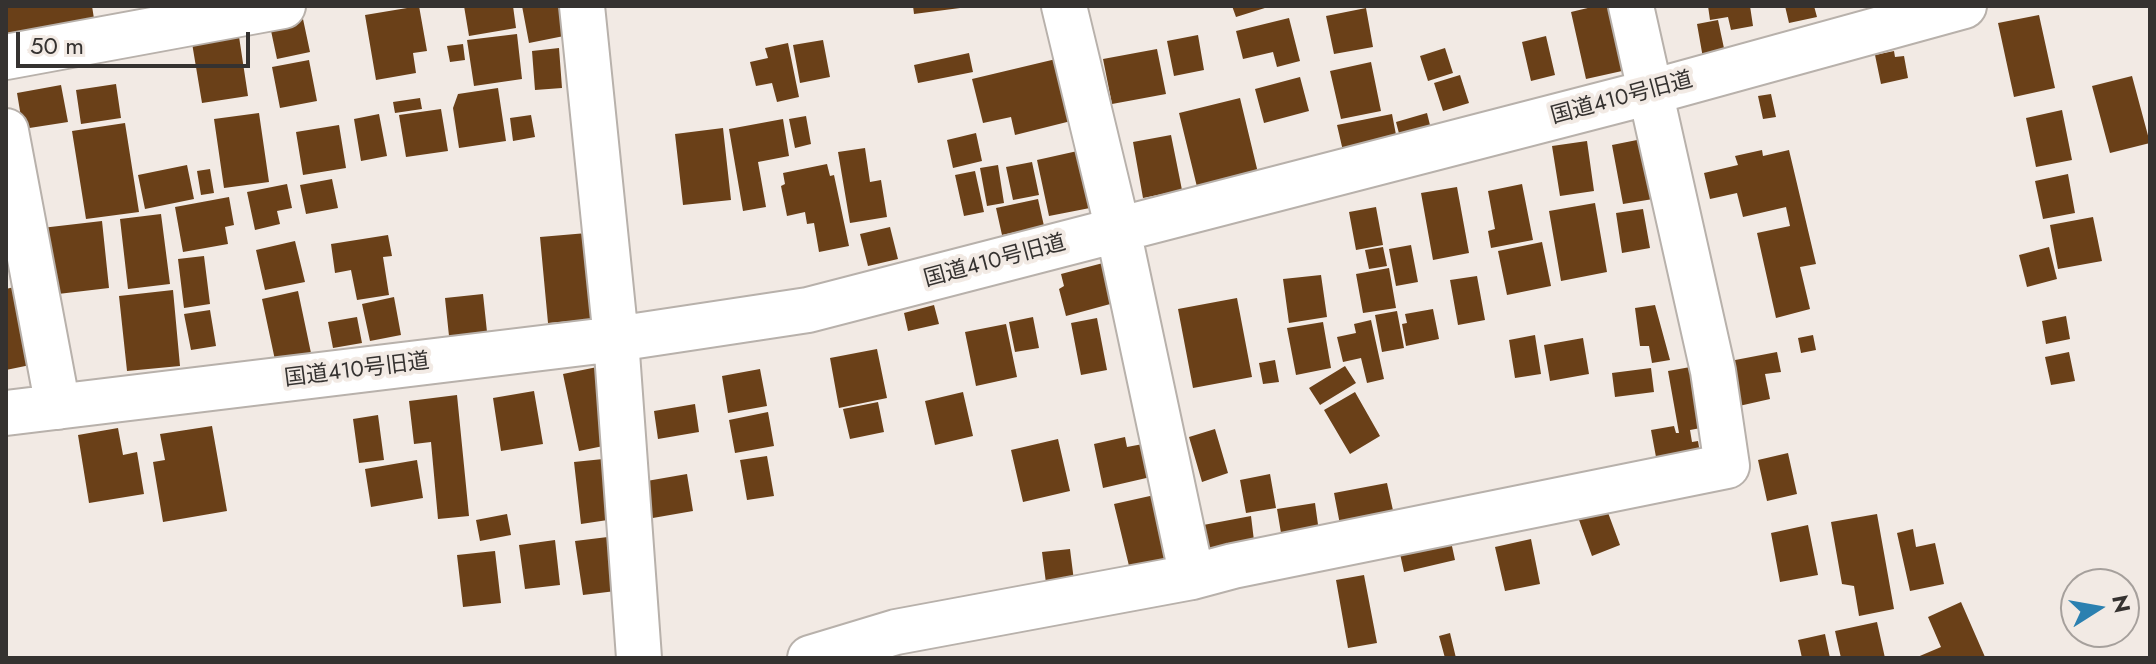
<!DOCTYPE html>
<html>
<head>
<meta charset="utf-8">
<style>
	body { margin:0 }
	#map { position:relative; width:2156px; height:664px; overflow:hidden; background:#f2eae4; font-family:Jost,sans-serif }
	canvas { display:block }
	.frame { position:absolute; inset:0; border:8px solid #353230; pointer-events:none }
	.north { position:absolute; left:2060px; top:568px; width:80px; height:80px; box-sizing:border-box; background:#f2eae4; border:2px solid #a6a09c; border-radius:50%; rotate:79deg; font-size:22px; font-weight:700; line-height:32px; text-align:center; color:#353230 }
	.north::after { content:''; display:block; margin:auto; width:28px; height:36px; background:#2b80b0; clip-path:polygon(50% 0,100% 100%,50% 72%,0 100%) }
	.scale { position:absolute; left:16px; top:32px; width:234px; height:36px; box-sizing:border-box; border:4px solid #353230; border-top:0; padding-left:10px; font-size:24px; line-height:28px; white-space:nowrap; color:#353230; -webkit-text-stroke:6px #f2eae4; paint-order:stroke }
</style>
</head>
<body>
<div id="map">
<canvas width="2156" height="664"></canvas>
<div class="frame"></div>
<div class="north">N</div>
<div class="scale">50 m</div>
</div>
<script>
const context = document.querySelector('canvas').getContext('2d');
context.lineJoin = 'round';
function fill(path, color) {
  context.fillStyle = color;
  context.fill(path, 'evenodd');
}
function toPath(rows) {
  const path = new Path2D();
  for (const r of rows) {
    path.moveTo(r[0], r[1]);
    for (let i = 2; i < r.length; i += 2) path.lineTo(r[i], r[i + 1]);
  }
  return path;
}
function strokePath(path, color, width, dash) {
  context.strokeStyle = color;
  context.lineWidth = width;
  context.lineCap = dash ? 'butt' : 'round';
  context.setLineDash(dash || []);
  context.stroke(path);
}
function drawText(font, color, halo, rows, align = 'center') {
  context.font = font + ' Jost,"Noto Sans JP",sans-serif';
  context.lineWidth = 8;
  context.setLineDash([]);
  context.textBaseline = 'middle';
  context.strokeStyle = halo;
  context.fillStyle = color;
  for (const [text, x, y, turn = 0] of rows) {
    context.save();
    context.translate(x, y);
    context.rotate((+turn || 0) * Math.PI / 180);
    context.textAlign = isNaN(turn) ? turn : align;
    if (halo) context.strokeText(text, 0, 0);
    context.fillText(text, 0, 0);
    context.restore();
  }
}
const building = toPath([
	[6,6,92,6,95,25,6,40],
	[419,6,427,51,413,53,416,73,376,80,365,15],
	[464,6,513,6,516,28,469,36],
	[522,6,564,6,569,35,529,43],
	[913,6,960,6,960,8,914,14],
	[1232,6,1268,6,1268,7,1236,17],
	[1596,6,1616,6,1631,69,1586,79,1571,12],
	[1708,6,1750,6,1753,26,1731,30,1728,17,1710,20],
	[1785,6,1814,6,1817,17,1789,23],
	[1366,8,1373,47,1334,54,1326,16],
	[2039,15,2055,88,2014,97,1998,23],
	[1289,18,1300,61,1277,67,1273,52,1243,59,1236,31],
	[303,19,310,52,277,59,270,26],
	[1718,20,1725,53,1703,58,1697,24],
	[238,30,248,96,202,103,191,37],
	[517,34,522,79,474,86,467,40],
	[1198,35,1204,70,1174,76,1167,41],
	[1546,36,1555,75,1531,81,1522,42],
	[823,40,830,77,800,83,793,45],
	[788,43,799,97,777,102,772,83,756,86,750,62,768,58,765,48],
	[463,44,465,60,450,62,447,46],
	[559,48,562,88,535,90,532,51],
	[1445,48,1453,73,1428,81,1420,56],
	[1157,49,1166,94,1112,104,1103,59],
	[1894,51,1895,57,1904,56,1908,78,1881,84,1875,55],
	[969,53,973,72,918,83,914,65],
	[1056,59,1071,121,1015,135,1011,117,983,123,972,79],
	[309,60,317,101,280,108,272,67],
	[1371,62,1381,111,1341,119,1330,71],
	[1460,75,1469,103,1443,111,1434,83],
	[2132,76,2150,143,2110,153,2092,86],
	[1300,77,1309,111,1264,123,1255,89],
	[116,84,121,118,81,124,76,90],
	[61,85,68,122,23,129,17,93],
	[498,88,506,141,459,148,453,108,458,94],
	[1771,94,1776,117,1763,119,1758,96],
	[420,98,422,109,395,113,393,102],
	[1240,98,1259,177,1198,191,1179,113],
	[441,109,448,151,406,157,399,115],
	[2062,110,2072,160,2036,167,2026,118],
	[259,113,269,182,224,188,214,119],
	[1427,113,1432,133,1401,141,1396,122],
	[379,114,387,156,361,161,354,119],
	[1392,114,1397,140,1343,151,1337,125],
	[531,115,535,137,513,141,510,118],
	[806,116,811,144,795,148,789,119],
	[783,119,789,156,758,162,766,207,743,211,729,129],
	[125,123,139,212,86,219,72,131],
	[339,125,346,168,303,175,296,132],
	[723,128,731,200,683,205,675,134],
	[976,133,982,161,953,168,947,140],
	[1171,135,1182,190,1143,198,1133,142],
	[1647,138,1659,198,1623,204,1612,145],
	[1587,141,1594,191,1560,196,1552,146],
	[865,148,870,182,881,180,887,217,850,223,838,152],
	[1082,150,1095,207,1049,216,1037,160],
	[1762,150,1763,156,1789,150,1816,264,1800,267,1810,309,1776,318,1757,233,1790,226,1786,207,1743,217,1737,193,1710,199,1704,173,1738,165,1735,156],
	[1032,162,1039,195,1013,200,1006,167],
	[827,164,830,176,834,175,849,246,819,252,814,223,807,224,805,212,787,216,781,186,785,184,783,173],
	[187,165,194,199,145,209,138,175],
	[998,165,1004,203,987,206,980,168],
	[210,169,214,193,201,195,197,171],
	[975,171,984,212,964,216,955,175],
	[2068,174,2075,213,2043,219,2035,181],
	[332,179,338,208,306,214,300,185],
	[287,184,292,208,277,211,280,224,255,230,247,192],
	[1522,184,1533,240,1491,248,1488,231,1495,229,1488,191],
	[1457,187,1469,253,1433,260,1421,193],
	[229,197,234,225,225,227,228,244,183,252,175,207],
	[1038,199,1044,226,1002,235,996,208],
	[1595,203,1607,272,1561,281,1549,211],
	[1376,207,1383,245,1356,250,1349,212],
	[1643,209,1650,248,1622,253,1616,213],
	[161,214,170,284,128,289,120,219],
	[2093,217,2102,261,2058,269,2050,225],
	[102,221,109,288,41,296,33,229],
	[890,227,898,259,868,266,860,234],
	[587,233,594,319,548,323,540,237],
	[388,235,392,256,383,257,389,295,357,300,351,270,335,273,331,244],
	[295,241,305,282,265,290,256,250],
	[1542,242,1551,286,1507,295,1498,251],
	[1411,245,1418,282,1396,286,1389,249],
	[1383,247,1387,266,1369,269,1365,250],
	[2049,247,2057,279,2027,287,2019,255],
	[204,256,210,304,184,308,178,259],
	[1103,263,1114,303,1066,316,1059,289,1064,286,1061,274],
	[1389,268,1396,308,1363,313,1356,274],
	[1321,275,1327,317,1289,323,1283,279],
	[1477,276,1485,320,1458,325,1450,280],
	[18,286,35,364,6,370,6,289],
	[173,290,180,366,127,371,119,296],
	[298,291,311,353,275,360,262,299],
	[483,294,487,332,449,336,445,298],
	[394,297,401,335,370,341,362,304],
	[1237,298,1252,377,1193,388,1178,309],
	[934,305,939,324,908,331,904,313],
	[1655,305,1670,360,1652,363,1649,346,1640,346,1635,308],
	[1433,309,1439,339,1406,346,1402,324,1407,323,1405,314],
	[210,310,216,346,191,350,184,314],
	[1397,311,1404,348,1382,352,1375,315],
	[2066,316,2070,339,2046,344,2042,321],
	[357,317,362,343,333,348,328,322],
	[1033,317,1039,348,1015,352,1009,322],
	[1097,318,1107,370,1081,375,1071,323],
	[1371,320,1384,379,1367,383,1361,358,1343,362,1337,337,1356,333,1354,324],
	[1323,322,1331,368,1296,375,1287,328],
	[1006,324,1017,377,976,386,965,332],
	[1535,335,1541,374,1515,378,1509,340],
	[1813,335,1816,350,1801,353,1798,338],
	[1583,338,1589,374,1550,381,1544,345],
	[877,349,887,398,839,408,830,358],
	[1777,352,1781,372,1765,374,1770,399,1739,406,1730,361],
	[2069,352,2075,381,2051,385,2045,357],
	[1275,360,1279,382,1263,384,1259,363],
	[602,366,618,443,579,451,563,374],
	[1345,366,1356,383,1320,405,1309,388],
	[1696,366,1706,427,1690,430,1692,442,1698,441,1700,453,1671,459,1670,454,1656,457,1651,430,1674,426,1676,433,1679,433,1668,371],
	[1651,368,1654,392,1615,397,1612,373],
	[760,369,767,406,728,413,722,376],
	[534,391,543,444,501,451,493,398],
	[963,392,973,436,935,445,925,401],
	[1355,392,1380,436,1350,454,1324,410],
	[457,395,469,516,438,519,431,442,414,444,409,401],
	[878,402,884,432,850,439,843,409],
	[695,404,699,432,658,439,654,411],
	[768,412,774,446,735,453,729,420],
	[378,415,384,460,359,463,353,419],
	[212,426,227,511,163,522,153,462,165,460,160,434],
	[118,428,123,455,137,452,144,494,89,503,78,435],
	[1215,429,1228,473,1202,482,1189,437],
	[1125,437,1127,447,1148,443,1155,476,1103,488,1094,444],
	[1058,439,1070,491,1023,502,1011,450],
	[1788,453,1797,494,1767,501,1758,460],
	[767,456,774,496,747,500,740,460],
	[613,458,621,518,581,524,574,462],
	[417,460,423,498,371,507,365,469],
	[687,474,693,511,647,519,641,482],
	[1270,474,1276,508,1246,513,1240,480],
	[1387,483,1396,524,1342,535,1334,493],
	[1159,494,1174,560,1130,570,1114,504],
	[1315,503,1320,539,1283,545,1277,509],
	[1607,510,1620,545,1592,556,1579,520],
	[507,514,511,535,480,541,476,520],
	[1877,514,1894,609,1859,616,1854,586,1842,584,1831,522],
	[1251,516,1255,549,1203,557,1198,526],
	[1808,525,1818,575,1780,582,1771,533],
	[1913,529,1916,547,1935,543,1944,584,1910,591,1897,533],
	[616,536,624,590,583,595,575,541],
	[1450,537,1455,560,1404,572,1399,549],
	[1531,539,1540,584,1505,591,1495,547],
	[555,540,560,585,525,589,519,545],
	[1070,549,1075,589,1047,591,1042,552],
	[495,551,501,603,463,607,457,555],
	[1364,575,1377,643,1348,648,1336,580],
	[1961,602,1985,657,1915,658,1941,647,1928,617],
	[1877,622,1885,658,1841,658,1835,631],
	[1450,633,1456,658,1445,658,1439,636],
	[1825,634,1830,658,1802,658,1798,640]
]);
const minor = toPath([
	[582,6,616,339,639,658],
	[1064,6,1118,230,1192,577],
	[6,57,283,6],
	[6,131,58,407],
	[6,413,616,339,808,310,1666,88,1964,6],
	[810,658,896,632,1192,577,1233,566,1727,466,1713,371,1631,6]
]);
const streetNames = [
	["国道410号旧道",1622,99,-15],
	["国道410号旧道",995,262,-15],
	["国道410号旧道",357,371,-7]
];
fill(building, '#6a4018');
strokePath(minor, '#b8b1ab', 48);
strokePath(minor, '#fff', 44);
drawText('22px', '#353230', '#f2eae4', streetNames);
</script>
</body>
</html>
